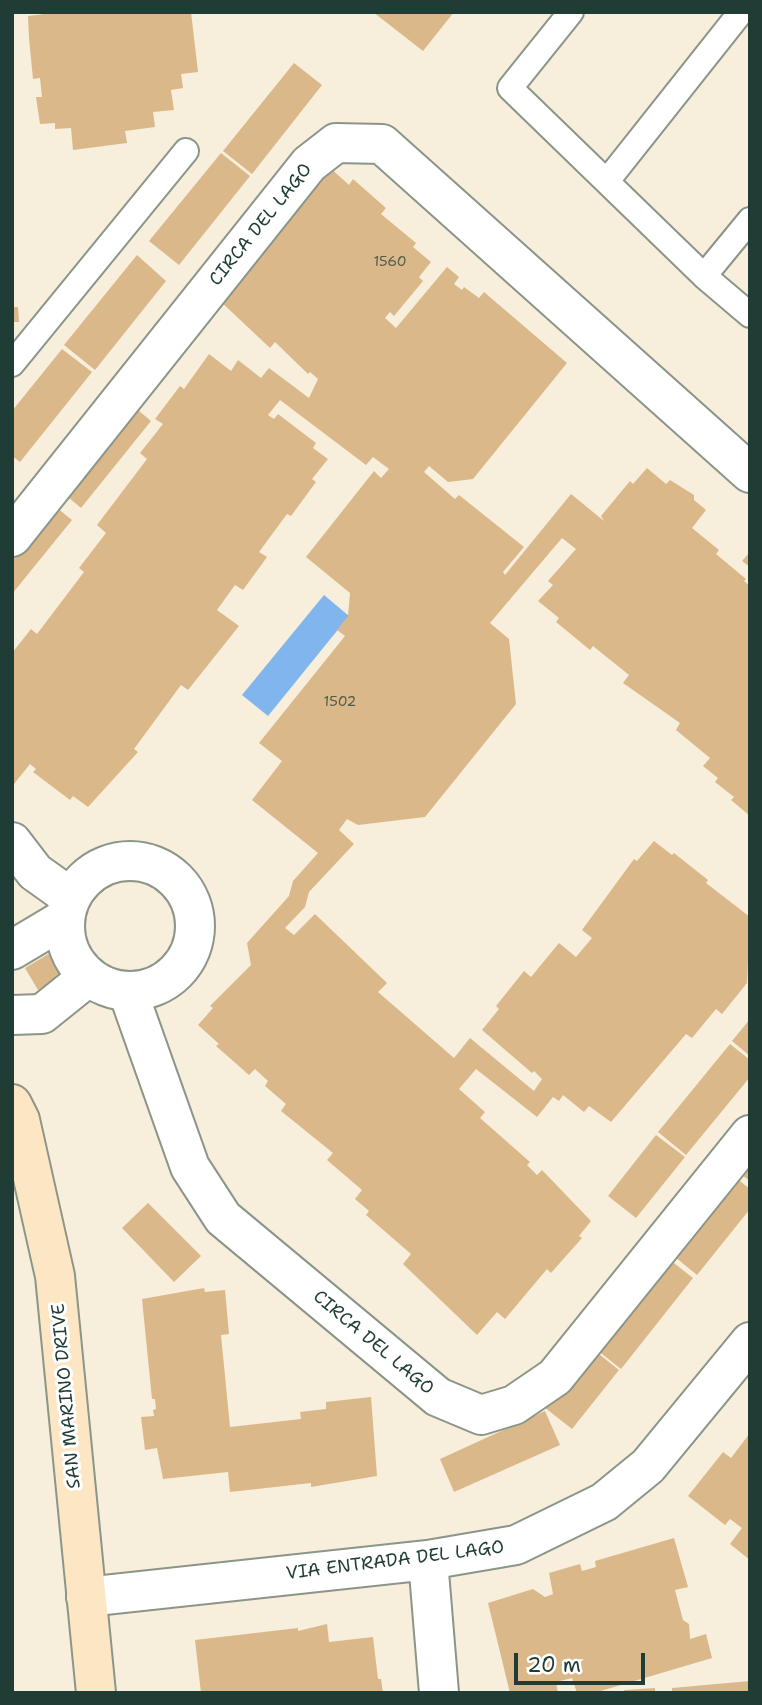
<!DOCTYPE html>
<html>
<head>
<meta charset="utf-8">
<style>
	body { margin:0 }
	#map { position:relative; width:762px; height:1705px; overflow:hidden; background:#f7eedc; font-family:"Shantell Sans",sans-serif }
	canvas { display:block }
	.frame { position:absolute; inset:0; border:14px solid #1f3d34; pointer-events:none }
	.scale { position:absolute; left:514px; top:1653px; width:131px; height:32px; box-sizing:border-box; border:4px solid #1f3d34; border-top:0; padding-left:9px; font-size:21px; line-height:24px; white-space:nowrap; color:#1f3d34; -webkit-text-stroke:5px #fff; paint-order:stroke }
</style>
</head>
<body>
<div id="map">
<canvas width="762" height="1705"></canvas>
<div class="frame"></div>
<div class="scale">20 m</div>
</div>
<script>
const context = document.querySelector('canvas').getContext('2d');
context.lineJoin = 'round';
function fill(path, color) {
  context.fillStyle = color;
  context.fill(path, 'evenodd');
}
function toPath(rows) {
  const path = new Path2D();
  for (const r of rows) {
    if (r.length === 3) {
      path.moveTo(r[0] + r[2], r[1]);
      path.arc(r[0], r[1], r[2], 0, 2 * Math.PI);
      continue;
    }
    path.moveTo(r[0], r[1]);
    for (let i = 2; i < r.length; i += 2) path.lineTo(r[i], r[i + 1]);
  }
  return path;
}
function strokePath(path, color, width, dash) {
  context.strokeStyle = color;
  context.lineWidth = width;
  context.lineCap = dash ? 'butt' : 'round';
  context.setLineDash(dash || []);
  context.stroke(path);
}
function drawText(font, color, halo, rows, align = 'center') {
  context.font = font + ' "Shantell Sans",sans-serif';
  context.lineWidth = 6;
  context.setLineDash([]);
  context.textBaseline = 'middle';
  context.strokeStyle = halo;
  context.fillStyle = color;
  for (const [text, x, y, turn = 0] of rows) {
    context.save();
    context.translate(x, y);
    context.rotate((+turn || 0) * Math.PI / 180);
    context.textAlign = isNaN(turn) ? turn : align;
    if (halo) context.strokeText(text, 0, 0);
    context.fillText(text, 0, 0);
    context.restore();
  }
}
const water = toPath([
	[324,595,349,616,268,716,242,695]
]);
const building = toPath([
	[60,12,191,12,198,72,181,74,183,88,171,90,174,110,153,112,155,127,125,131,127,143,73,150,71,128,55,129,55,123,40,124,36,97,42,97,40,78,33,79,29,38,28,16],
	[373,12,454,12,423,51],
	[294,63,322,85,252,174,223,151],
	[221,153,250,176,179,265,149,241],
	[328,166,349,185,353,179,386,208,381,214,416,243,413,247,431,262,419,277,423,281,394,316,390,312,385,318,396,328,447,267,459,277,454,284,462,290,464,287,479,298,484,292,567,363,473,479,448,482,429,466,424,472,455,499,459,495,524,547,503,572,505,575,571,494,604,521,601,516,630,481,633,484,647,468,666,484,670,480,694,495,694,500,706,510,692,528,719,550,716,554,746,579,744,581,750,586,750,816,731,800,734,797,715,782,718,778,703,766,710,758,676,730,680,723,623,683,629,675,593,646,590,650,556,622,559,618,538,601,553,585,548,581,576,549,562,538,490,623,509,639,516,704,425,817,358,825,347,819,339,830,354,844,309,892,305,907,285,928,294,935,315,914,387,983,378,992,454,1058,470,1038,534,1091,542,1079,534,1071,532,1073,482,1030,499,1009,496,1006,524,971,531,977,559,943,576,957,592,938,582,930,634,859,637,861,654,841,672,855,674,853,708,880,706,883,750,917,747,983,722,1014,716,1009,692,1038,686,1034,611,1122,589,1106,584,1112,563,1095,559,1101,553,1097,537,1117,476,1069,459,1089,485,1112,480,1118,530,1162,527,1165,537,1175,542,1170,591,1221,579,1236,582,1238,551,1273,547,1269,505,1319,497,1312,477,1335,403,1264,411,1254,366,1215,369,1211,355,1199,362,1190,327,1160,333,1153,281,1111,286,1104,265,1086,268,1081,255,1069,249,1075,216,1046,219,1044,198,1025,213,1008,210,1006,251,965,247,943,289,896,293,881,318,853,252,800,282,761,259,743,345,636,337,630,348,616,350,593,306,557,374,471,381,478,389,469,373,457,366,465,280,400,268,415,274,419,278,414,316,443,313,448,328,459,312,479,316,482,291,516,287,514,259,552,267,557,243,590,235,585,217,610,239,626,188,690,181,685,134,749,138,752,88,807,73,796,70,800,33,772,36,769,30,764,14,784,12,782,12,653,31,629,37,634,84,572,79,568,106,533,97,525,147,459,140,453,163,424,155,419,180,386,184,389,209,354,231,371,238,360,261,378,269,368,309,398,318,379,310,372,308,374,275,342,270,348,219,300],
	[137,255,166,281,95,370,64,345],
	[12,307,18,307,19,322,12,322],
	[62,349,92,372,20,462,12,456,12,411],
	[126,400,151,421,81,508,56,487],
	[47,500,72,520,12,594,12,544],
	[750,552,750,567,742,561],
	[50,953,63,976,38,990,25,968],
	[750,1019,750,1056,732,1041],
	[730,1044,750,1060,750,1077,686,1155,658,1132],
	[656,1135,685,1157,636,1218,608,1196],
	[750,1151,750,1181,735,1170],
	[731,1174,750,1189,750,1209,697,1275,669,1252],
	[148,1203,201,1256,174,1282,122,1228],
	[665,1256,693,1278,621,1369,592,1346],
	[204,1288,205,1292,225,1290,229,1334,221,1335,230,1427,301,1419,300,1412,326,1409,326,1402,371,1397,377,1476,311,1487,311,1483,230,1492,228,1472,163,1479,157,1448,145,1450,141,1417,154,1416,153,1410,156,1409,155,1399,152,1399,142,1299],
	[590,1347,619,1370,572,1429,544,1407],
	[545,1411,560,1445,454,1492,440,1459],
	[750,1433,750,1560,730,1544,742,1528,730,1519,725,1525,688,1496,723,1452,731,1458],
	[674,1538,688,1587,675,1590,683,1620,689,1624,690,1639,706,1634,712,1658,594,1693,577,1693,572,1678,556,1682,558,1693,510,1693,488,1603,533,1589,545,1597,553,1594,549,1573,580,1564,582,1571,596,1567,595,1561],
	[327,1624,329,1642,373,1637,378,1679,381,1679,383,1693,201,1693,195,1640,298,1628,298,1631],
	[750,1681,750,1693,672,1693,672,1688],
	[655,1688,655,1693,625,1693,624,1690]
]);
const lane = toPath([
	[571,12,510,88,704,276,750,315],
	[607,181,741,12],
	[704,276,750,220],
	[12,364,186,151]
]);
const street = toPath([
	[12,537,309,164,336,143,382,144,750,473],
	[12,842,35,872,70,897],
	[130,926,65],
	[12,950,64,919],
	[128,992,190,1167,223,1218,438,1397,481,1415,514,1405,555,1377,750,1135],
	[12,1015,42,1014,88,977],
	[428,1560,439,1693],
	[86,1597,428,1560,516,1545,604,1502,648,1466,750,1342]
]);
const secondary = toPath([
	[12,1104,20,1120,55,1276,96,1693]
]);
const numberNames = [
	["1560",390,262],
	["1502",340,702]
];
const streetNames = [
	["CIRCA DEL LAGO",261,225,-51],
	["CIRCA DEL LAGO",373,1343,40],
	["SAN MARINO DRIVE",67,1396,-95],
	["VIA ENTRADA DEL LAGO",395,1561,-7]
];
fill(water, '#81b5ee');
fill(building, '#dbb889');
strokePath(lane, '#8b9688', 28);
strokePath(street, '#8b9688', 42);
strokePath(secondary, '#8b9688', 42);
strokePath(lane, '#fff', 24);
strokePath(street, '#fff', 38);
strokePath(secondary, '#fce6c4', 38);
drawText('14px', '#4e5c49', null, numberNames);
drawText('18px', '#1f3d34', '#fff', streetNames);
</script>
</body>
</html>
